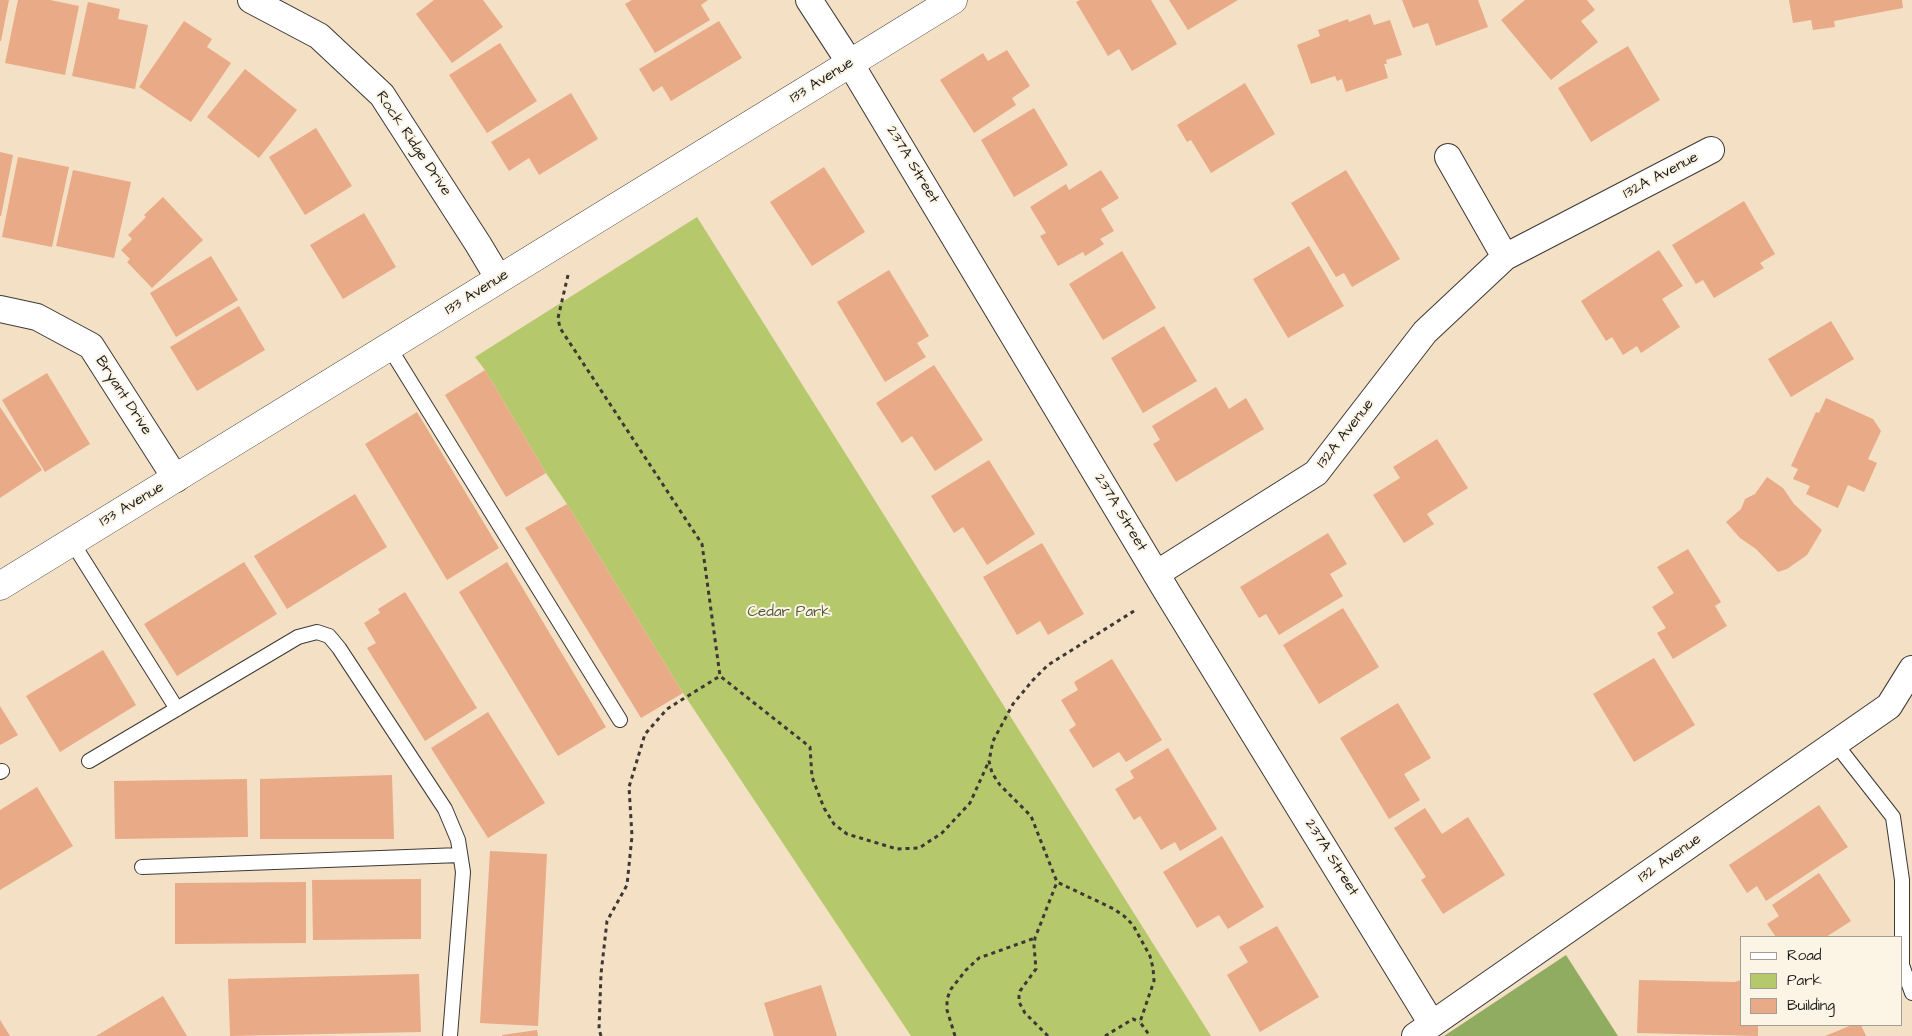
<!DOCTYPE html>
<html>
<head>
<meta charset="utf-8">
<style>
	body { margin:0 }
	#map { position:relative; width:1912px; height:1036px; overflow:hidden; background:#f4e0c4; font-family:"Architects Daughter",sans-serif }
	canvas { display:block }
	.legend { position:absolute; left:1740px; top:936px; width:162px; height:90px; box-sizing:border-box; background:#fcf5e5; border:1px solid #a29e95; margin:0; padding:6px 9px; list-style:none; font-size:15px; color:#1c1c1c }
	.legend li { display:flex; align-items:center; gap:10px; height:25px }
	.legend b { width:25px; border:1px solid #a29e95 }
</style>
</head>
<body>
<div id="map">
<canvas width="1912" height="1036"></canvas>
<ul class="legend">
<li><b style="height:6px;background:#fff"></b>Road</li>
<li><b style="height:14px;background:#b6c86c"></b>Park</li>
<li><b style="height:14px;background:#e9aa87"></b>Building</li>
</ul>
</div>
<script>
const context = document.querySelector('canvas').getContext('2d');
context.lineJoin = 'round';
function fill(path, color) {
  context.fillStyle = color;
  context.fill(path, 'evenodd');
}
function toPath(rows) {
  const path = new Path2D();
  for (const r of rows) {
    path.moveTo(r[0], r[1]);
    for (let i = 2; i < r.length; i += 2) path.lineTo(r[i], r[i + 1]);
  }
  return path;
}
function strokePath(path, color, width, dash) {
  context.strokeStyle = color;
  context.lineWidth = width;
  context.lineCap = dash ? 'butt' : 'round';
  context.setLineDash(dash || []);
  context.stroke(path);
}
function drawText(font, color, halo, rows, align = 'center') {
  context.font = font + ' "Architects Daughter",sans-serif';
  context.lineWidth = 4;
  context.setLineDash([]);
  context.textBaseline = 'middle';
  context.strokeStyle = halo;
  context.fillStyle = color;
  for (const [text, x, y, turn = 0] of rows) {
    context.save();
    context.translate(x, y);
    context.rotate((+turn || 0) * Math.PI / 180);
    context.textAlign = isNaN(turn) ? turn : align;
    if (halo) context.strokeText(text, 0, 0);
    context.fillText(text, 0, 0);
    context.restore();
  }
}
const green = toPath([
	[697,217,1211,1036,911,1036,683,693,567,504,546,473,485,370,475,357]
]);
const forest = toPath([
	[1566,955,1618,1036,1444,1036]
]);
const building = toPath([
	[0,0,9,0,1,41,0,41],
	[18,0,50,0,79,6,65,75,5,63],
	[434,0,483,0,503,27,452,63,416,14],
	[632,0,708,0,701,5,710,20,655,53,625,4],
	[1080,0,1151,0,1177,44,1132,71,1119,49,1108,56,1076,2],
	[1169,0,1238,0,1188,30],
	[1402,0,1478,0,1488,27,1436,46,1428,23,1413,28],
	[1525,0,1587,0,1595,10,1581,21,1598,42,1551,80,1501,20],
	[1789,0,1902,0,1903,8,1834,21,1835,27,1813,30,1811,20,1793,23],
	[88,2,120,9,118,19,148,25,135,89,72,76],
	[1370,14,1374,25,1390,20,1402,55,1386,60,1387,64,1384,64,1388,78,1346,92,1342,79,1337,81,1335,76,1311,84,1297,45,1320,36,1318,30,1348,19,1349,22],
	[184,21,212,39,207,47,231,63,191,122,139,87],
	[719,21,742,58,671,101,662,86,653,92,639,69],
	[500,43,537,101,487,133,449,75],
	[1628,46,1660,100,1591,142,1558,88],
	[1007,50,1030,86,1012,98,1016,105,974,133,940,80,983,53,988,61],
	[245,69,297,110,259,158,207,117],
	[1245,83,1275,134,1211,173,1191,140,1187,142,1177,125],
	[571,93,598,139,539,175,529,158,509,171,491,142],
	[1034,108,1068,165,1014,197,981,140],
	[316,128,352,186,305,215,269,157],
	[0,152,13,155,1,216,0,216],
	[18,157,69,167,52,247,2,237],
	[824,167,865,232,812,266,770,202],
	[73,170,131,182,114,258,56,246],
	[1101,170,1119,198,1101,209,1114,231,1100,239,1104,244,1085,256,1083,252,1058,266,1040,236,1046,233,1030,207,1066,184,1069,190],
	[1346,170,1400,259,1352,287,1344,273,1336,277,1291,203],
	[163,197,203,240,152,288,127,262,130,259,121,250,132,239,128,235,146,217,144,215],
	[1744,201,1775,254,1760,263,1764,268,1714,298,1703,280,1696,284,1672,245],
	[364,213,396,267,343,299,310,245],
	[1309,246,1344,306,1288,338,1253,279],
	[1659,250,1683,286,1662,299,1680,327,1641,353,1637,346,1623,355,1612,337,1606,341,1581,301],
	[1122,251,1156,308,1103,340,1069,284],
	[211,256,238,300,176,337,150,293],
	[889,270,929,336,917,343,926,357,885,382,837,302],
	[239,306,265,350,197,391,170,347],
	[1831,321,1854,359,1791,397,1768,359],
	[1164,326,1197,381,1143,413,1111,358],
	[934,365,983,440,935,471,912,436,902,443,876,403],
	[485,370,546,473,506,497,445,395],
	[47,373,90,444,45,472,2,400],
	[1216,387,1229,409,1246,398,1264,429,1176,482,1153,444,1160,440,1152,426],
	[1826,398,1873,419,1881,431,1868,459,1877,463,1864,492,1848,485,1838,508,1806,494,1810,486,1793,479,1798,469,1791,466,1816,412,1819,413],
	[0,407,42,470,0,498],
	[417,412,499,548,447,580,365,444],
	[1437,439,1468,488,1427,514,1434,524,1404,543,1373,495,1400,478,1393,467],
	[989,460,1035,534,987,565,963,527,954,533,931,496],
	[1767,477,1783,488,1794,504,1822,530,1807,555,1787,569,1778,572,1756,549,1740,538,1726,522,1741,509,1745,499,1755,494],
	[355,494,387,547,287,609,254,556],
	[567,504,683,693,641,718,525,528],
	[1328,533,1347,564,1330,574,1343,596,1279,635,1266,614,1259,618,1240,587],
	[1042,543,1084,614,1048,635,1040,621,1017,635,983,577],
	[1688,549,1721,602,1715,606,1727,626,1673,659,1657,633,1666,628,1652,607,1674,593,1657,567],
	[244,562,277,614,177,676,144,624],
	[507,562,606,727,558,756,459,592],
	[405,592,477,708,425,741,367,648,376,643,364,623,380,613,378,609],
	[1343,608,1379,667,1319,704,1283,645],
	[103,650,136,705,60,752,26,696],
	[1654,658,1695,725,1634,762,1593,694],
	[1112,659,1162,740,1126,762,1119,752,1093,768,1069,730,1076,725,1061,700,1078,690,1074,682],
	[1398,703,1431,758,1404,774,1420,800,1389,819,1340,738],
	[0,706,18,735,0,745],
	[488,712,545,803,488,838,431,748],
	[1168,748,1217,829,1180,851,1175,842,1161,850,1140,816,1134,820,1115,789,1134,778,1130,771],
	[392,775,394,839,260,839,260,779],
	[247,779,248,837,115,839,114,781],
	[37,787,73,846,0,890,0,810],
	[1819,805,1848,847,1766,901,1757,886,1747,893,1729,865],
	[1425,808,1442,834,1468,817,1505,875,1443,914,1421,880,1426,877,1394,828],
	[1222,836,1264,907,1228,929,1219,915,1197,928,1163,872],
	[490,851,547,854,538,1026,480,1023],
	[1819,873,1851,921,1826,937,1776,937,1767,924,1779,916,1772,905],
	[421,879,421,939,313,940,312,880],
	[306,882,306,943,175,944,175,883],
	[1277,926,1319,997,1260,1032,1227,975,1248,962,1239,947],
	[419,974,421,1032,230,1036,228,979],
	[1639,980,1735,982,1741,980,1741,1025,1758,1025,1758,1036,1637,1033],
	[821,985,837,1036,774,1036,764,1003],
	[163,996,187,1036,96,1036],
	[0,1020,10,1036,0,1036],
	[1852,1025,1861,1025,1866,1036,1825,1036],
	[537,1030,538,1036,502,1036,502,1035]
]);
const path = toPath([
	[568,275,558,318,560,328,702,544,720,676,810,747,812,777,824,808,834,824,847,834,897,849,919,848,942,833,970,803,989,761],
	[1134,611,1048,665,1033,680,1013,704,993,741,989,761,992,773,1000,785,1031,816,1057,882,1114,909,1124,916,1133,925,1150,956,1153,968,1154,981,1140,1022,1150,1036],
	[601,1036,599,1029,601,974,607,921,627,885,632,836,629,787,645,734,667,709,720,676],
	[955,1036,947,1010,947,999,951,989,966,970,979,958,1035,938],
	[1048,1036,1025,1013,1019,1002,1019,996,1020,991,1036,969,1034,946,1035,938,1057,882],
	[1105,1036,1133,1019,1140,1022]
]);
const service = toPath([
	[389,347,620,720],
	[72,542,177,709],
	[1835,743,1893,817,1902,880,1902,965,1912,993],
	[89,761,298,637,317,632,329,636,339,648,445,809,458,840,463,872,450,1036],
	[0,772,2,771],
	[142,867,460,855]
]);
const minor = toPath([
	[251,0,319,36,382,95,478,244,499,279],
	[809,0,850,63,1167,592,1432,1024],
	[1448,157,1505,257],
	[0,309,37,317,91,346,176,479],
	[1156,574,1316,473,1425,332,1505,257,1711,150],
	[1415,1036,1889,706,1912,669]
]);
const tertiary = toPath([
	[0,586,953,0]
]);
const streetNames = [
	["133 Avenue",822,81,-32],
	["Rock Ridge Drive",413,144,56],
	["237A Street",912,165,59],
	["132A Avenue",1661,176,-28],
	["133 Avenue",477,293,-32],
	["Bryant Drive",123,396,57],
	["132A Avenue",1346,434,-52],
	["133 Avenue",132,505,-31],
	["237A Street",1120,513,59],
	["237A Street",1331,858,58],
	["132 Avenue",1670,859,-35]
];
const parkNames = [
	["Cedar Park",789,613]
];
fill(green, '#b6c86c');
fill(forest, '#90ac60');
fill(building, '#e9aa87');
strokePath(service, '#3c3935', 16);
strokePath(minor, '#3c3935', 28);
strokePath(tertiary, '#3c3935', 29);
strokePath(path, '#3c3935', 3, [4, 4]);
strokePath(service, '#fff', 14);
strokePath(minor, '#fff', 26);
strokePath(tertiary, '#fff', 28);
drawText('15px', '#1c1c1c', '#fcf5e5', streetNames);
drawText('15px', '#525838', '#fcf5e5', parkNames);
</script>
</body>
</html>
